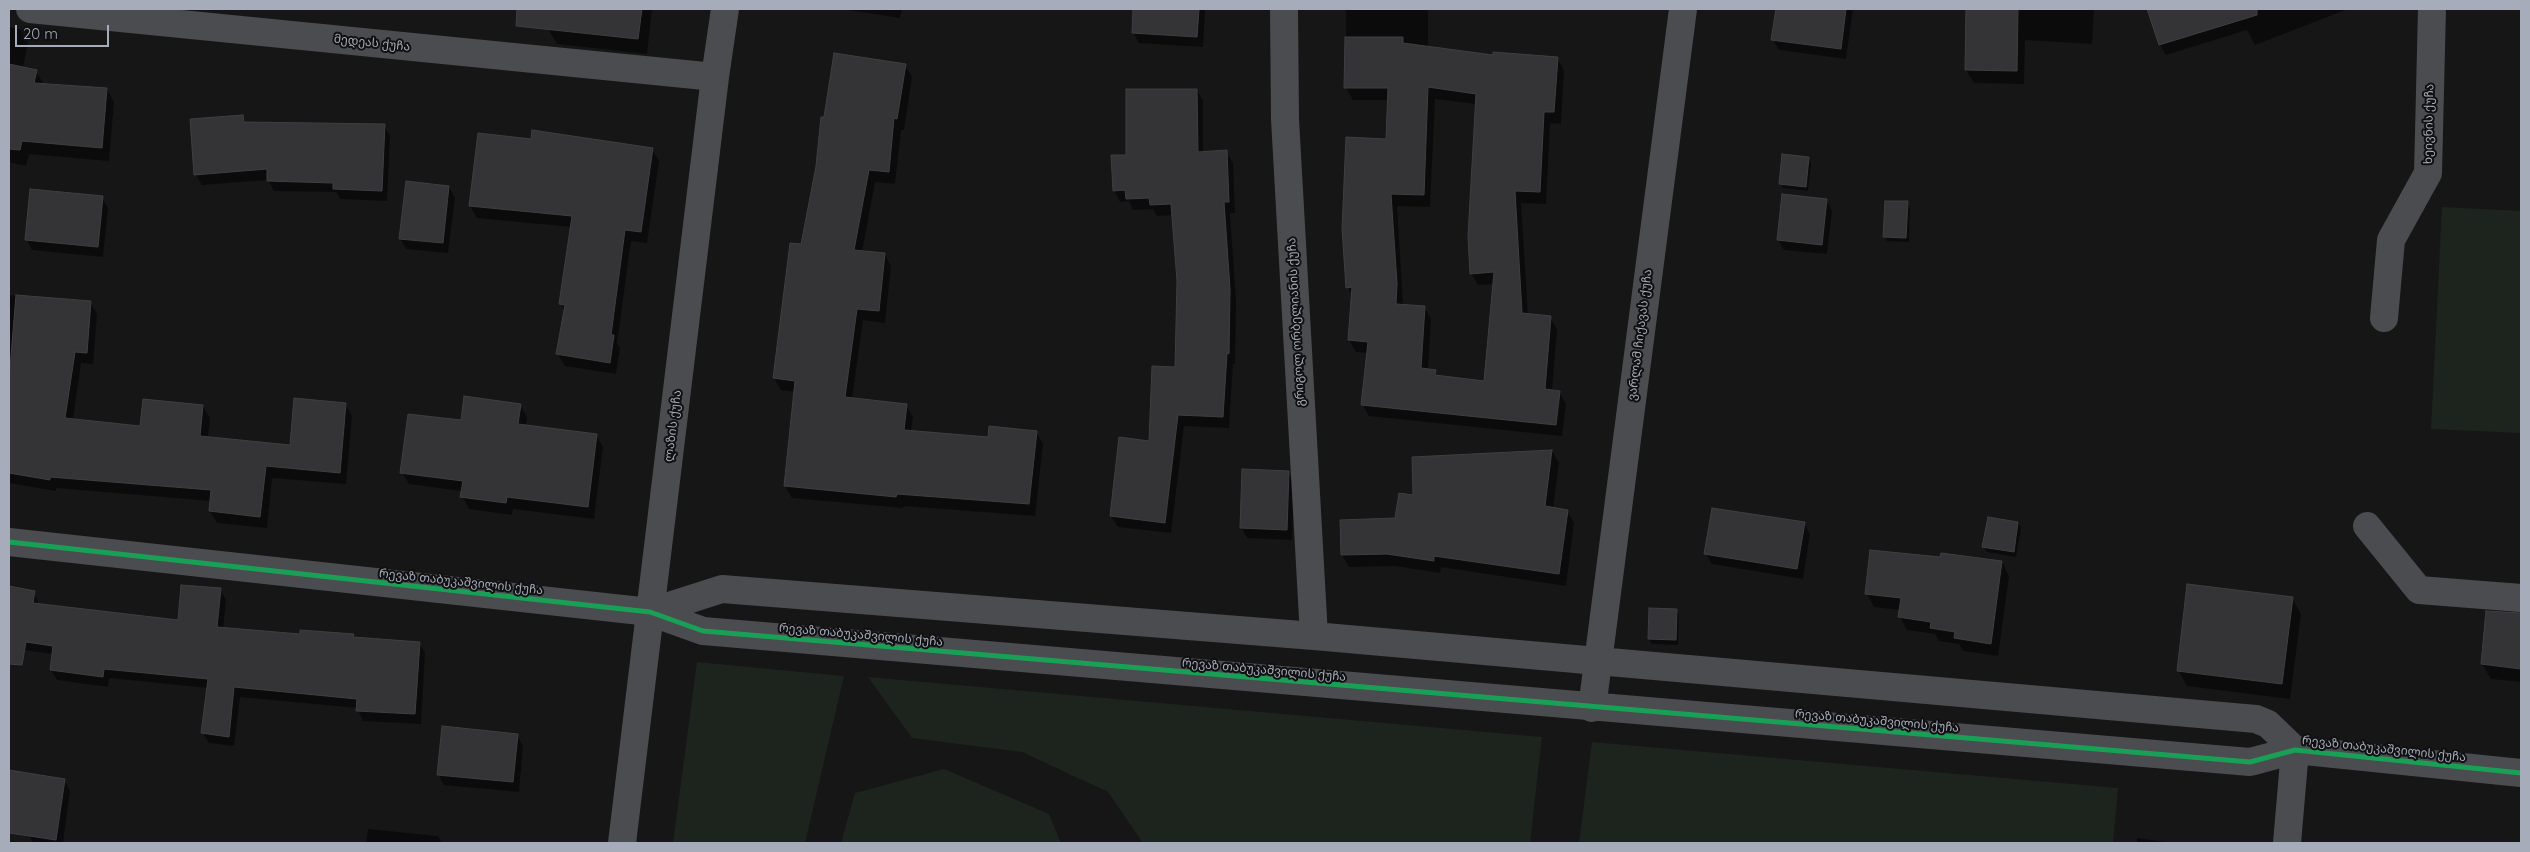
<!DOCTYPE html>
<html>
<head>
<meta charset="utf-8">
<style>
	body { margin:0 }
	#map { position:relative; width:2530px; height:852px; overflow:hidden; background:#161616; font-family:Quicksand,sans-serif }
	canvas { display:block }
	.frame { position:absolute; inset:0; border:10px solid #a6acb9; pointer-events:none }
	.scale { position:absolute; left:15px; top:25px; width:94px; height:22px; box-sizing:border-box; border:2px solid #a6acb9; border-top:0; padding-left:6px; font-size:15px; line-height:18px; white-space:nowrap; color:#a6acb9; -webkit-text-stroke:4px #101012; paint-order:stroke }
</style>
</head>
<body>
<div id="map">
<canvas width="2530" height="852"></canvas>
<div class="frame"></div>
<div class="scale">20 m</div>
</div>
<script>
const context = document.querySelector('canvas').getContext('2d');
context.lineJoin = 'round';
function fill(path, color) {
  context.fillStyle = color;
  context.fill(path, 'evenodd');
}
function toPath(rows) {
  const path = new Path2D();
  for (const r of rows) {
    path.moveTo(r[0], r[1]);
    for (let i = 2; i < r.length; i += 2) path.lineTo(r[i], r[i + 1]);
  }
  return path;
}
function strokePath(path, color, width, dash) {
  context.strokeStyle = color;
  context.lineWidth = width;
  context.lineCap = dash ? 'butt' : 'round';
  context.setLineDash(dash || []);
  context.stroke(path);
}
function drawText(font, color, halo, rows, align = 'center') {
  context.font = font + ' Quicksand,"Noto Sans Georgian",sans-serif';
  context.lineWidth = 4;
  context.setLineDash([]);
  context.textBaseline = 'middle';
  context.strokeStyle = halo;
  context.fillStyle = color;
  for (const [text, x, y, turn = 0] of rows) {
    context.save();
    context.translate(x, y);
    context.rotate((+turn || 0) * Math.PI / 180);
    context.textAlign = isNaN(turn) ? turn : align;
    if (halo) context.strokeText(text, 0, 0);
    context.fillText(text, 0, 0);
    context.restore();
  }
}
const green = toPath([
	[2442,207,2521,211,2521,433,2431,429],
	[697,662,844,676,805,843,673,843],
	[868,677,1542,737,1530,843,1143,843,1108,792,1022,752,912,738],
	[1592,742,2118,788,2113,843,1579,843],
	[944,769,1049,814,1061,843,841,843,855,793]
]);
const shadow = toPath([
	[550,9,652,9,647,54,557,44,548,29],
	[841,9,902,9,900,18],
	[1134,9,1205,9,1203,47,1139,43,1133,32],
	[1346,9,1428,9,1428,47,1494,57,1557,58,1564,70,1561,124,1550,123,1546,204,1521,203,1528,315,1550,317,1557,329,1552,391,1559,392,1566,404,1562,436,1369,416,1362,404,1368,353,1356,352,1349,340,1352,296,1348,287,1387,140,1389,100,1353,100,1346,88],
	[1435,99,1476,104,1471,273,1478,285,1494,284,1485,383,1438,377,1435,371,1428,370,1431,319,1424,307,1403,305,1397,206,1430,207],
	[1777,9,1853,9,1846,59,1779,50,1773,40],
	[1968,9,2094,9,2092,44,2025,40,2024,84,1974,83,1966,70],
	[2149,9,2348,9,2255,45,2247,30,2166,55,2160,45],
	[9,27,20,29,28,42,23,68,36,71,44,85,107,89,114,102,109,161,29,154,26,166,9,162],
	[905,65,912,77,904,130,901,130,895,184,875,182,862,252,885,255,891,266,885,323,863,320,852,399,906,405,913,417,911,432,989,438,1036,432,1043,444,1035,516,903,506,903,508,792,498,785,486,795,392,781,390,774,378,825,118],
	[1197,90,1203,101,1203,153,1226,152,1233,163,1235,213,1230,213,1236,301,1235,364,1233,364,1229,428,1184,426,1171,533,1118,527,1111,516,1150,442,1177,368,1178,281,1173,215,1157,216,1153,209,1133,210,1129,201,1120,202,1114,190,1127,156],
	[242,116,247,123,384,126,390,136,387,201,340,199,336,192,274,191,268,180,202,185,196,175],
	[532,141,652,149,659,161,647,243,631,241,617,343,620,348,616,374,565,366,558,354,565,312,561,304,572,227,477,218,470,206],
	[1808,159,1811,163,1808,191,1783,188,1780,183],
	[449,187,455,198,448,253,406,249,400,238],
	[102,198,108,208,103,257,32,250,26,239],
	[1826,200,1832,211,1827,254,1784,250,1778,240],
	[1907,203,1910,208,1909,242,1887,241,1884,236],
	[9,295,90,302,97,314,93,364,81,363,73,420,141,427,203,406,210,418,208,438,291,446,345,404,352,416,346,484,272,478,267,528,217,523,210,511,211,501,56,488,56,491,9,483],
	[520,405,527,417,526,427,596,435,603,447,594,519,513,509,512,515,469,509,462,496,462,491,409,484,402,472,462,422],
	[1552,451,1559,463,1553,509,1567,511,1574,523,1566,586,1441,567,1440,573,1395,566,1349,567,1342,555,1342,521,1396,520,1415,496],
	[1288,473,1294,483,1292,540,1247,538,1241,527],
	[1804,523,1810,534,1803,579,1712,564,1706,554],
	[2018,523,2021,528,2016,557,1987,552,1984,547],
	[1942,558,2002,562,2009,576,1998,656,1963,651,1959,644,1939,641,1935,634,1907,630,1900,617,1900,610,1874,607,1867,594],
	[9,588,34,592,39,605,179,622,220,589,226,600,223,629,301,636,353,635,355,639,419,643,425,653,421,724,363,721,357,708,240,697,234,746,209,743,203,733,208,688,109,678,108,687,57,680,51,670,53,654,9,648],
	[2292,598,2301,614,2290,699,2187,686,2178,670],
	[1650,610,1676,610,1679,615,1678,645,1652,644,1649,639],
	[2521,614,2521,682,2491,679,2482,664],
	[517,735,523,746,519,792,444,785,438,774],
	[64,780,70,791,63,843,33,843,29,835],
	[368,829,438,836,442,843,366,843],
	[2137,838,2173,843,2137,843]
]);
const building = toPath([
	[517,9,642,9,638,39,516,26,517,9],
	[1133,9,1199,9,1197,37,1132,33,1133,9],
	[1776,9,1846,9,1841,49,1771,40,1776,9],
	[1966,9,2018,9,2017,71,1965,70,1966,9],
	[2147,9,2257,9,2257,15,2159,45,2147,9],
	[1345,37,1403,37,1403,43,1493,55,1493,52,1558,57,1554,112,1544,112,1540,192,1515,191,1522,313,1551,316,1545,389,1560,391,1556,425,1361,405,1368,342,1348,340,1352,287,1346,288,1342,228,1346,137,1386,139,1388,88,1344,88,1345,37],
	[1428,87,1476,94,1468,236,1470,274,1494,272,1484,381,1435,375,1436,370,1421,368,1425,306,1396,304,1397,284,1391,194,1424,195,1428,87],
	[834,53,906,64,897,119,894,118,889,172,869,170,854,250,885,253,879,311,857,309,845,397,907,404,904,430,988,437,989,426,1037,431,1029,504,897,494,896,497,784,486,795,381,773,378,790,243,801,244,816,166,821,117,824,117,834,53],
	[9,64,37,70,34,83,107,88,102,148,22,141,20,150,9,149,9,64],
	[1126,89,1197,89,1198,152,1227,150,1229,202,1224,202,1230,289,1229,354,1227,353,1223,417,1178,415,1165,523,1110,516,1119,437,1149,441,1152,366,1175,367,1177,281,1171,204,1150,205,1149,198,1126,199,1125,190,1113,191,1111,155,1126,155,1126,89],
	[243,115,244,122,385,124,382,191,333,189,333,183,267,181,267,169,194,175,190,119,243,115],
	[532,130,653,148,641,232,625,230,611,335,614,335,610,363,556,354,565,305,559,304,572,216,469,206,478,133,531,139,532,130],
	[1782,154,1809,157,1806,187,1779,184,1782,154],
	[406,181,449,186,443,243,399,239,406,181],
	[30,189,103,196,98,247,25,240,30,189],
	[1782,194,1827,199,1822,245,1777,240,1782,194],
	[1885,201,1908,201,1906,238,1883,237,1885,201],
	[16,295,91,301,87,353,75,352,65,418,140,426,143,399,203,405,200,436,290,445,294,398,346,403,340,473,266,466,260,517,209,511,211,490,50,477,50,480,9,473,9,381,16,295],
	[464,396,521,404,518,424,597,434,588,507,507,497,506,503,460,497,463,481,400,473,408,414,461,420,464,396],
	[1552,450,1545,506,1568,510,1559,574,1434,556,1434,561,1387,554,1341,555,1340,520,1395,518,1399,493,1413,495,1412,457,1552,450],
	[1242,469,1289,471,1287,530,1240,528,1242,469],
	[1712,508,1805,522,1797,569,1704,554,1712,508],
	[1988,517,2018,522,2014,552,1982,547,1988,517],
	[1870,550,1940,557,1941,553,2002,561,1991,644,1954,638,1955,632,1930,628,1931,622,1898,617,1901,598,1865,594,1870,550],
	[2187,584,2293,597,2282,684,2177,671,2187,584],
	[181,585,221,588,217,627,300,634,300,630,354,634,353,637,420,642,415,714,356,711,357,699,234,687,229,737,201,733,208,679,104,669,103,677,50,670,53,646,26,642,22,665,9,664,9,586,35,591,33,603,178,620,181,585],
	[1649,608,1677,609,1676,640,1648,639,1649,608],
	[2486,611,2521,613,2521,669,2481,664,2486,611],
	[442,726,518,734,513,782,437,775,442,726],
	[9,770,65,779,56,840,9,833,9,770]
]);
const minor = toPath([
	[30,9,715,77],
	[1284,9,1285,119,1314,636],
	[2384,318,2391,240,2428,173,2432,9],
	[2367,526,2419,590,2521,598],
	[9,542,650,612,703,631,2250,762,2295,750,2521,773],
	[650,612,722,589,1314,636,2256,719,2268,724,2295,750],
	[1592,708,1683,9],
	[622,843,715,77,725,9],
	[2287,843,2295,750]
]);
const cycleway = toPath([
	[9,542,650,612,703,631,2250,762,2295,750,2521,773]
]);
const streetNames = [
	["მედეას ქუჩა",372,43,6],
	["ხეივნის ქუჩა",2429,124,-89],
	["გრიგოლ ორბელიანის ქუჩა",1296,322,-93],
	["ვარლამ ჩიქავას ქუჩა",1640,335,-83],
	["ლაზის ქუჩა",673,426,-83],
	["რევაზ თაბუკაშვილის ქუჩა",461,582,6],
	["რევაზ თაბუკაშვილის ქუჩა",861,635,5],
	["რევაზ თაბუკაშვილის ქუჩა",1264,670,5],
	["რევაზ თაბუკაშვილის ქუჩა",1877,721,5],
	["რევაზ თაბუკაშვილის ქუჩა",2384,749,6]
];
fill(green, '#1c241d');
fill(shadow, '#0007');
fill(building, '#343436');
strokePath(building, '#3e3f43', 1);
strokePath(minor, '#4a4c4f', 28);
strokePath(cycleway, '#1a9f57', 5);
drawText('12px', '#a6acb9', '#101012', streetNames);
</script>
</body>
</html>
